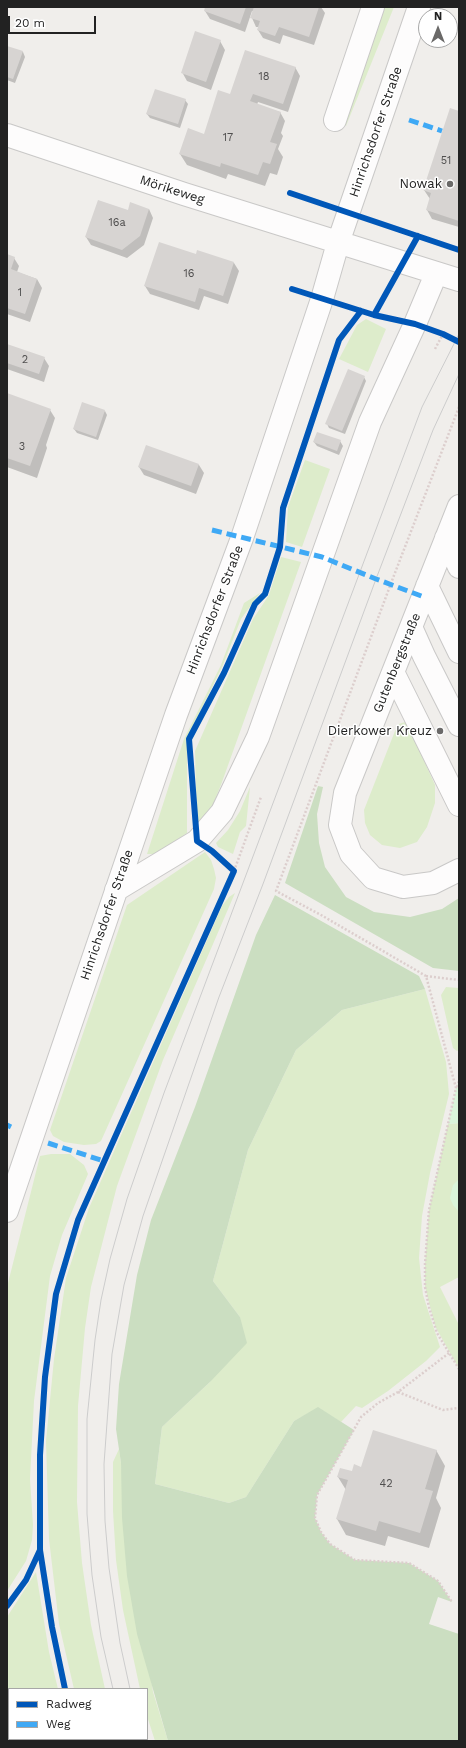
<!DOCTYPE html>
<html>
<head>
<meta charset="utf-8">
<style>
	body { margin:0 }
	#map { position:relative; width:466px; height:1748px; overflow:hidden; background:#f0eeeb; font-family:"Work Sans",sans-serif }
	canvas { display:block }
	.frame { position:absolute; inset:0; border:8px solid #222; pointer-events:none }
	.legend { position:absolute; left:8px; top:1688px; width:140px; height:52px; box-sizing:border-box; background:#fff; border:1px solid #a7a7a7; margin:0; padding:5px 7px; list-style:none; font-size:12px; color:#222 }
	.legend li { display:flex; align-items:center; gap:8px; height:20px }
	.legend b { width:20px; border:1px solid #a7a7a7 }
	.north { position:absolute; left:418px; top:8px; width:40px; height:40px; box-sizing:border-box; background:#fff; border:1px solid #a7a7a7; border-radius:50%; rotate:0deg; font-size:11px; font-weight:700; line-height:16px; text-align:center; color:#222 }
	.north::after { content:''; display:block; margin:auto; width:14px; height:18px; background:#6a6968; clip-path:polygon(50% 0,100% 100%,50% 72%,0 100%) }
	.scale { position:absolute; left:8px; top:16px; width:88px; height:18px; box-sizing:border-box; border:2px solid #222; border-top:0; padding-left:5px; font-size:12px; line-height:14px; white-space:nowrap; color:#222; -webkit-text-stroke:3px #fff; paint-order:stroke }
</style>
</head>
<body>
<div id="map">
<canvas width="466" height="1748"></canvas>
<div class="frame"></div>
<ul class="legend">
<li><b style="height:5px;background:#0057b8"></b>Radweg</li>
<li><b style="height:5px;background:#3fa9f5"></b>Weg</li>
</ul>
<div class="north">N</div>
<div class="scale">20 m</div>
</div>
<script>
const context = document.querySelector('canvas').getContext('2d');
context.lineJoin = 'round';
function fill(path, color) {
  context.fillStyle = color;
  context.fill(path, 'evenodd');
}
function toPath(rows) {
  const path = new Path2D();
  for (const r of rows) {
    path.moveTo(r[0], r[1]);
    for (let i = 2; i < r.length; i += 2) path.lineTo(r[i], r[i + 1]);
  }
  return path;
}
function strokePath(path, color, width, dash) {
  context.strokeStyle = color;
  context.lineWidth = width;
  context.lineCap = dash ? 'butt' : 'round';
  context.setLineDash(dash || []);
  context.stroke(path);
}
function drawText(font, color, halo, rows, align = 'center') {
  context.font = font + ' "Work Sans",sans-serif';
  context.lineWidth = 3;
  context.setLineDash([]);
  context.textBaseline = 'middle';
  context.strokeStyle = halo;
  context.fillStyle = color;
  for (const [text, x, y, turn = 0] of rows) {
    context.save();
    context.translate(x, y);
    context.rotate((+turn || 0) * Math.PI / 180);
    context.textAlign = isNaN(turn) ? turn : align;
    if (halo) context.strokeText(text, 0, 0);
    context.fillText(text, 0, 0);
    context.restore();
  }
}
const grass = toPath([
	[380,7,394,7,346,126,340,121],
	[366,319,386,329,368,372,339,359,357,325],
	[305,460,330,469,302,547,286,542,288,507],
	[281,557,301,562,222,782,212,808,197,825,195,751,253,619,269,595],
	[260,593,241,619,223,665,187,739,187,833,156,854,147,854,184,739,221,665,244,603],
	[405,722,409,727,435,785,435,803,427,827,417,842,400,848,382,845,370,835,365,823,364,810,395,731,399,724],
	[250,787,246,826,240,832,233,854,218,847,216,843,228,830,240,811],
	[205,852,211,860,214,869,216,878,214,889,101,1141,96,1144,84,1145,64,1142,53,1136,50,1130,127,905],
	[235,893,163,1060,117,1186,91,1287,85,1328,78,1406,77,1502,82,1563,91,1625,105,1689,74,1689,59,1624,49,1539,46,1441,54,1359,66,1278,89,1208,222,906,229,897],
	[446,987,459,988,459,1050,457,1051,453,1048,441,995],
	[425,989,446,1062,449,1094,430,1173,422,1216,419,1258,423,1295,440,1347,426,1361,388,1391,362,1408,356,1406,341,1422,318,1408,294,1421,246,1497,229,1503,155,1484,162,1427,210,1382,240,1317,213,1281,248,1150,296,1050,342,1010],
	[459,1123,459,1277,440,1287,459,1325,459,1369,435,1326,425,1287,425,1264,429,1210,448,1124],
	[51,1154,70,1154,84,1165,88,1174,62,1235,50,1276,34,1401,30,1479,33,1525,32,1540,26,1561,7,1591,7,1287,40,1156],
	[119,1449,153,1692,168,1741,155,1741,147,1716,147,1689,140,1689,123,1610,116,1560,113,1511,113,1462],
	[36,1572,49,1652,58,1689,9,1689,9,1739,69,1739,70,1741,7,1741,7,1617]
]);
const forest = toPath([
	[318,786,323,787,317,814,319,843,325,867,346,897,374,912,410,917,442,909,459,898,459,971,433,968,285,883],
	[275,895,419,976,425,989,342,1010,296,1050,248,1150,213,1281,240,1317,247,1343,210,1382,162,1427,155,1484,229,1503,246,1497,294,1421,318,1407,354,1430,317,1495,315,1518,321,1532,330,1544,355,1560,409,1563,438,1581,452,1602,438,1597,429,1624,459,1634,459,1741,168,1741,137,1634,127,1576,122,1518,121,1463,116,1429,119,1384,137,1275,151,1220,195,1107,256,935]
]);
const park = toPath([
	[459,1081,459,1123,448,1124,456,1088],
	[459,1179,459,1212,453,1205,450,1198,453,1185]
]);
const shadow = toPath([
	[206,7,321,7,325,13,314,45,283,35,280,44,263,38,258,30,259,27,256,27,252,18,254,12,252,11,245,32,210,19,205,11],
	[220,41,225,50,211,90,187,81,182,72],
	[8,47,23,52,25,57,15,83,7,80],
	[295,67,300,76,288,112,258,102,257,105,280,112,285,121,281,133,283,136,278,149,283,157,277,175,270,173,265,186,228,174,226,179,187,165,180,154,204,135,230,95],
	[185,100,188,104,180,128,150,118,147,114],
	[459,112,459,227,432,219,427,210,430,199,424,190],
	[149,209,153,218,144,245,127,258,91,245,86,237,129,211],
	[7,255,14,258,19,266,17,272,37,279,42,288,30,322,7,314],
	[196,255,234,263,239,271,228,304,204,296,199,310,150,294,145,286],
	[7,345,44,358,49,366,44,382,7,369],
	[364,377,366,381,345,434,329,428,327,424],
	[7,394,50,410,55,418,46,445,47,448,37,478,7,467],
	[105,411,107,415,98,440,77,433,74,429],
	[340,441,343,446,339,455,317,446,314,442],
	[199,465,204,473,196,494,144,475,139,467],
	[436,1450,445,1466,436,1498,441,1508,429,1548,388,1536,385,1546,346,1535,337,1519,346,1490,338,1477]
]);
const building = toPath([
	[205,7,246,7,240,24,204,11],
	[254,7,319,7,309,37,279,27,275,36,257,30,260,21,250,18],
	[195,31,221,40,206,82,181,73],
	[7,46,23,51,13,79,7,77],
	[245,50,296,67,283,104,253,94,250,101,281,112,270,142,277,144,270,164,263,162,258,175,221,163,220,167,179,154,188,128,204,134,218,90,230,94],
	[155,89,186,99,178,124,146,114],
	[450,108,459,111,459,221,426,210,431,193,423,190],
	[98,200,128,210,130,202,149,209,140,236,122,250,85,237],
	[159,242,196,254,197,250,234,262,223,296,199,288,195,302,144,286],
	[7,254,15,257,11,269,37,279,25,314,7,308],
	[7,344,45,357,39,374,7,363],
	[348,369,365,376,342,431,325,424],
	[7,393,51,409,30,466,7,458],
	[82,402,105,410,96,437,73,429],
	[317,432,341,440,337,451,313,442],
	[146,445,199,464,191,486,138,467],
	[373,1430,437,1450,425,1489,433,1491,420,1533,379,1521,376,1531,336,1519,348,1480,337,1477,340,1468,352,1471,354,1464,361,1467]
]);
const path = toPath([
	[435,349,443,334],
	[459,407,393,578,276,891,321,915,426,976,456,1088,429,1210,425,1264,425,1287,429,1307,437,1333,459,1369],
	[234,871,261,797],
	[426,976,459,980],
	[457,1087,459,1081],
	[449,1353,398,1392,378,1403,361,1417,317,1495,315,1518,321,1532,330,1544,355,1560,409,1563,438,1581,452,1602],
	[398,1392,443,1410,459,1408]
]);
const minor = toPath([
	[335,120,373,7],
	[7,135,184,194,459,280],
	[459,506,345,793,340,825,351,854,373,878,403,887,433,883,459,870],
	[446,538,459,567],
	[427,586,459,652],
	[411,627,424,656,459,725],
	[393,672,459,805],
	[116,890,197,841,222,812,258,737,370,422,415,324,436,274],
	[7,1211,176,715,242,538,322,299,338,243,419,7]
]);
const tram = toPath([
	[113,1689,101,1637,92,1575,87,1514,87,1419,95,1340,101,1300,110,1259,127,1199,164,1093,422,407,459,334],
	[130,1689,120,1643,109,1568,105,1521,104,1464,112,1354,124,1285,143,1216,219,997,263,884,376,579,433,430,459,374],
	[126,1739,126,1741],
	[144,1739,145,1741]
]);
const quiet = toPath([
	[409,120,442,131],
	[212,530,322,557,376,579,424,597],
	[7,1125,11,1127],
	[48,1143,104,1161],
	[78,1739,78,1741]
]);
const cycleway = toPath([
	[290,193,459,250],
	[292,289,374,315,415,324,443,334,459,342],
	[374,315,418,236],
	[7,1606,26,1580,40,1550],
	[65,1689,52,1627,40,1550,40,1455,45,1377,56,1294,78,1220,234,871,212,851,197,841,189,739,224,673,255,604,265,594,280,547,283,508,339,340,361,311]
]);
const markers = [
	[450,184,4,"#6a6968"],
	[440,731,4,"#6a6968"]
];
const numberNames = [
	["18",264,77],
	["17",228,138],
	["51",446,161],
	["16a",117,223],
	["16",189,274],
	["1",20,293],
	["2",25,360],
	["3",22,447],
	["42",386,1484]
];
const streetNames = [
	["Hinrichsdorfer Straße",376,132,-71],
	["Mörikeweg",172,190,18],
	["Hinrichsdorfer Straße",215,610,-69],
	["Gutenbergstraße",397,663,-68],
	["Hinrichsdorfer Straße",107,915,-71]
];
const poiNames = [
	["Nowak",442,184],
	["Dierkower Kreuz",432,731]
];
fill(grass, '#ddeccb');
fill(forest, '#cbdec1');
fill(park, '#daf5da');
fill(shadow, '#0003');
fill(building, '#d7d4d2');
strokePath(minor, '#c9c8c7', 24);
strokePath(path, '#dccecd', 2.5, [2, 2]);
strokePath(minor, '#fdfcfc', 22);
strokePath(tram, '#ccc', 1);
strokePath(quiet, '#3fa9f5', 5, [10, 5]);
strokePath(cycleway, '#0057b8', 6);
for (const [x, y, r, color] of markers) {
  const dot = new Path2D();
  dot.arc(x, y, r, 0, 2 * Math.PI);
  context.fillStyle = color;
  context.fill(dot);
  strokePath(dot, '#fff', 1.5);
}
drawText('11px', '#4f4e4e', null, numberNames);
drawText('13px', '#222', '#fff', streetNames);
drawText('13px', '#222', '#fff', poiNames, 'right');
</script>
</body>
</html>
